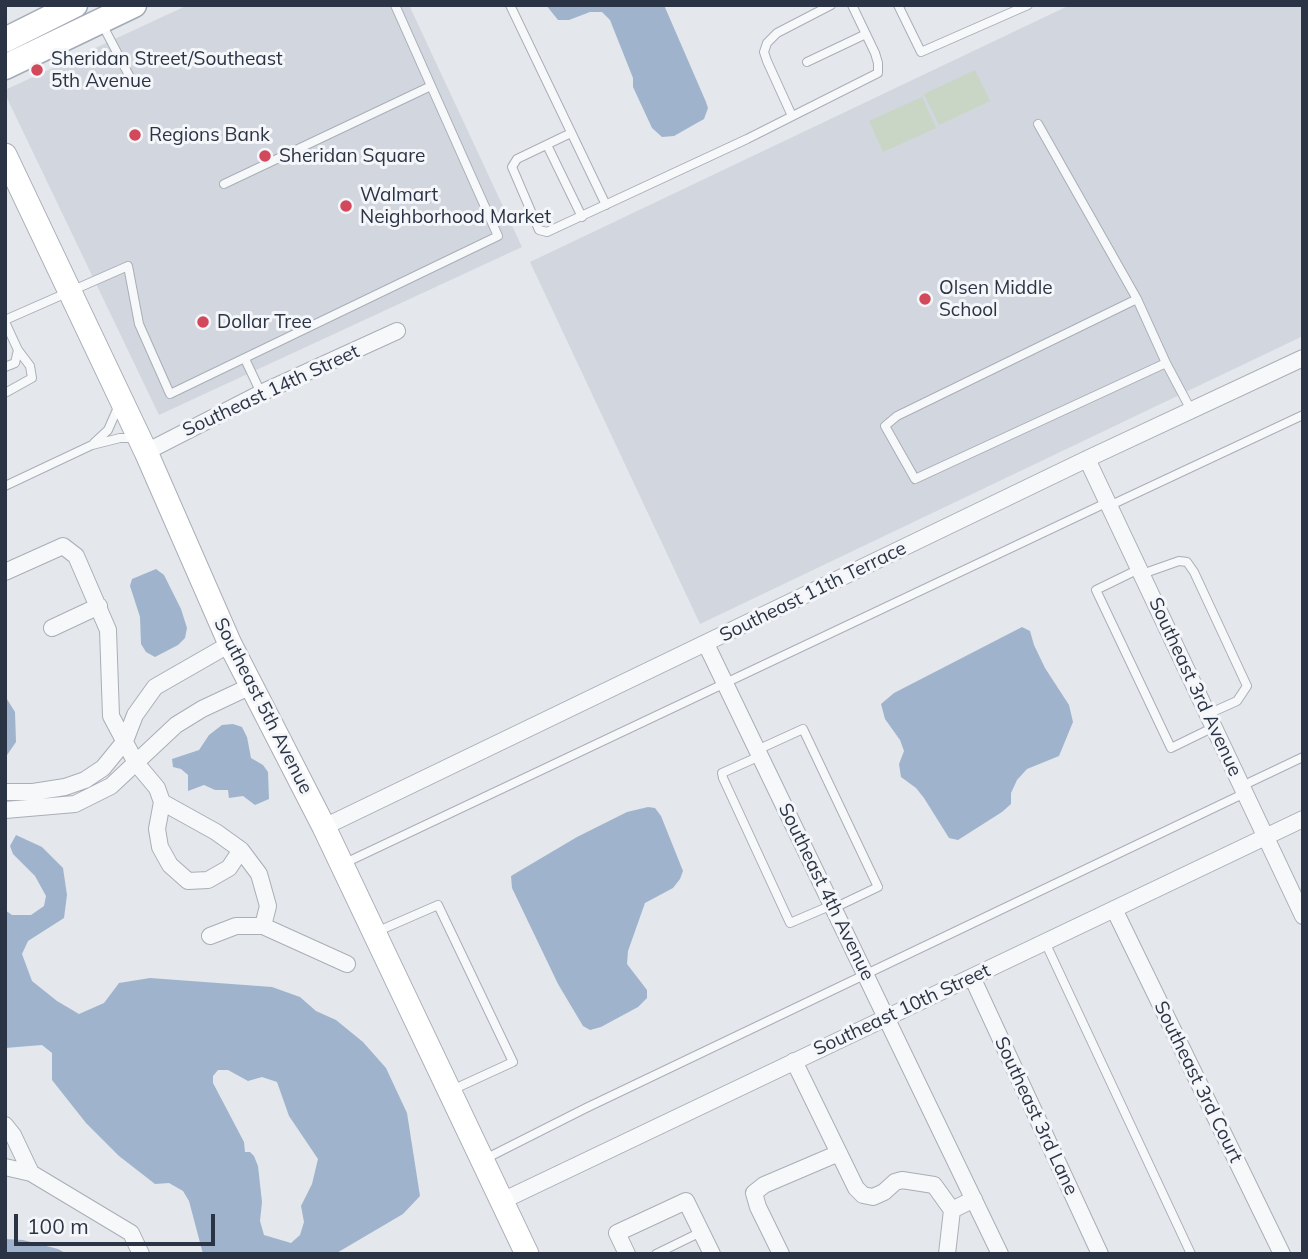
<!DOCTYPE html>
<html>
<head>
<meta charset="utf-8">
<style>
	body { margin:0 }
	#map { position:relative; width:1308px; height:1259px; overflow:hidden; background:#e4e7ec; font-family:Mulish,sans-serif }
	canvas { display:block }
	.frame { position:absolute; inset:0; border:7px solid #2b3445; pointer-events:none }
	.scale { position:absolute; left:14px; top:1214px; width:201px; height:32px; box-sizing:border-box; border:4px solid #2b3445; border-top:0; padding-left:9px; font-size:21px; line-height:24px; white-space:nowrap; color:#2b3445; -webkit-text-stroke:5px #f4f6f9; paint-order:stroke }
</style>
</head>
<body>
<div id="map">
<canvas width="1308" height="1259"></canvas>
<div class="frame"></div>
<div class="scale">100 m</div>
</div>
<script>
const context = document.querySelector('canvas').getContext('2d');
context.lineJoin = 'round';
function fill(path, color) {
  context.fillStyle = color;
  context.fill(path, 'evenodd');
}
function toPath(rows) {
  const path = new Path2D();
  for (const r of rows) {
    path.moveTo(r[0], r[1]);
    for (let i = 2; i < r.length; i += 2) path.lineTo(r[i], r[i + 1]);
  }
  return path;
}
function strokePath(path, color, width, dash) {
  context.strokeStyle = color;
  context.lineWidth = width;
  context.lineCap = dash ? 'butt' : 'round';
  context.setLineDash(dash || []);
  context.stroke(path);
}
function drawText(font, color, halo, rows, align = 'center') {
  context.font = font + ' Mulish,sans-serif';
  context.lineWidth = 6;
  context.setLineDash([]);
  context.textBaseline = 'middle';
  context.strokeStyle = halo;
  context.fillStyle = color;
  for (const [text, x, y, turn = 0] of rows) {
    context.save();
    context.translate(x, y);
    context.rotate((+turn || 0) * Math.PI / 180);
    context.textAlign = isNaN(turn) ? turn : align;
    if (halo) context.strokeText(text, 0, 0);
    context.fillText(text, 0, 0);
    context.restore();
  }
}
const built = toPath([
	[188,5,409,5,522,247,159,415,5,94,5,90],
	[1070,5,1303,5,1303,336,700,624,530,262]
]);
const green = toPath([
	[975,70,990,101,939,125,924,94],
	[922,97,936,128,883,152,869,121]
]);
const water = toPath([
	[546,5,664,5,706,102,708,108,704,119,674,136,662,137,652,128,633,87,633,78,610,20,602,12,590,12,569,20,558,20],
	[156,569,164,575,181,609,187,628,185,638,178,645,155,657,146,652,141,644,140,617,130,586,132,579],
	[1022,627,1030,631,1034,645,1045,668,1069,705,1073,722,1059,756,1027,769,1017,780,1011,793,1011,804,1002,812,958,840,949,838,924,798,916,788,901,777,899,764,904,751,900,740,885,719,881,704,894,693],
	[5,696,15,712,16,742,5,758],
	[233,724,242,727,247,737,251,758,263,765,268,772,269,799,255,805,243,796,229,798,228,790,215,790,204,785,188,791,188,775,181,769,173,767,172,759,199,750,209,735,222,725],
	[648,807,655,808,661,816,683,871,680,879,673,888,645,903,628,951,627,964,647,990,647,998,638,1007,601,1027,590,1030,583,1026,558,984,512,888,511,876,577,837,627,812],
	[16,835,42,847,63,868,67,895,64,918,28,941,22,954,32,981,57,1001,79,1014,104,1003,119,983,150,978,272,987,300,997,316,1011,336,1020,363,1042,386,1068,407,1113,420,1196,403,1214,335,1254,203,1254,189,1201,183,1191,169,1183,155,1184,119,1156,86,1123,52,1080,52,1053,42,1045,5,1048,5,910,12,915,31,915,44,906,46,896,35,876,13,854,10,846],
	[218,1070,228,1070,248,1081,262,1077,277,1082,289,1116,318,1159,312,1184,301,1206,304,1222,300,1235,291,1243,264,1235,260,1221,262,1202,258,1166,254,1156,250,1152,245,1152,244,1142,213,1083,213,1076],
	[5,1239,23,1240,58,1249,67,1254,5,1254]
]);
const lane = toPath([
	[510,5,606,205],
	[898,5,921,52,1028,5],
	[102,24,132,81],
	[807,62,866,34],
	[792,116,767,61,764,52,767,43,777,33,831,5],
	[1038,124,1137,299],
	[571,133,517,159,512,167,539,230,547,232,747,139,878,73,878,63,875,53,852,5],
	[547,145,582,217],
	[224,184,431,86],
	[5,320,128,266,139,324,170,394,498,236,395,5],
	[5,322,18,350,15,363,5,367],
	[245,359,261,393],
	[1166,363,915,479,885,426,897,416,1137,299,1166,363,1191,410],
	[5,393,32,378,30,366,18,350],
	[94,443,108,430,119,405],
	[5,486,92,445,120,438,136,438],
	[1109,506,1303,415],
	[1139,569,1096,590,1171,748,1214,727],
	[1142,574,1179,561,1187,562,1194,572,1247,686,1237,701,1208,714],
	[757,750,803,729,878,887,834,908],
	[760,756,722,773,723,778,790,923,832,905],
	[1242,786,1303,757],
	[345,863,1108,502],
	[376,932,438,905,513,1062,452,1090],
	[1045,942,1191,1254],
	[485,1159,586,1108,1245,793],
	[656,1254,701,1232]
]);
const street = toPath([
	[146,452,261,393,397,331],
	[1087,459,1303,916],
	[5,572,63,546,76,556,108,630,111,716,136,763,157,788,162,802,157,829,160,847,170,865,188,881,208,880,229,868,241,850],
	[52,628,99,606],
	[706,644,1000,1254],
	[5,792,33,792,65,787,85,780,103,768,125,741,135,715,155,687,230,644],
	[162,802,216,832,241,850,259,874,268,906,263,926],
	[5,810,75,804,111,786,176,725,202,709,251,686],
	[324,827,1087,459,1303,358],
	[1114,909,1282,1254],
	[210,936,236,926,263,926,347,964],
	[972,977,1100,1254],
	[794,1061,856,1188,863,1195,873,1197,884,1192,895,1182,902,1180,934,1185,952,1210,974,1199],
	[5,1125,13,1135,31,1173],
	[5,1167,31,1173,131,1233,141,1254],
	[502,1201,1303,819],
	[627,1254,617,1233,686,1201,712,1254],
	[781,1254,758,1207,754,1193,764,1185,839,1153],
	[947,1254,952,1210]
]);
const secondary = toPath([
	[5,155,146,452,230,644,324,827,527,1254]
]);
const primary = toPath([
	[5,40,75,5],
	[5,67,134,5]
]);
const markers = [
	[37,70,7,"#d1495b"],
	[135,135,7,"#d1495b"],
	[265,156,7,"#d1495b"],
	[346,206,7,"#d1495b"],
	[925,299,7,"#d1495b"],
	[203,322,7,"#d1495b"]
];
const poiNames = [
	["Sheridan Street/Southeast",51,59],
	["5th Avenue",51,81],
	["Regions Bank",149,135],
	["Sheridan Square",279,156],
	["Walmart",360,195],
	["Neighborhood Market",360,217],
	["Olsen Middle",939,288],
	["School",939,310],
	["Dollar Tree",217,322]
];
const streetNames = [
	["Southeast 14th Street",271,391,-25],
	["Southeast 11th Terrace",813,592,-26],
	["Southeast 3rd Avenue",1195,687,65],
	["Southeast 5th Avenue",263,706,63],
	["Southeast 4th Avenue",826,892,64],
	["Southeast 10th Street",902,1010,-25],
	["Southeast 3rd Court",1198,1082,64],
	["Southeast 3rd Lane",1036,1116,65]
];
fill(built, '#d2d6de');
fill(green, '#c9d6c5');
fill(water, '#9fb4cc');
strokePath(lane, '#a9aeb7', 10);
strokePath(street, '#a9aeb7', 18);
strokePath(secondary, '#a9aeb7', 25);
strokePath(primary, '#a3abb8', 27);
strokePath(lane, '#f7f8fa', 8);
strokePath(street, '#f7f8fa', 16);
strokePath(secondary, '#fff', 23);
strokePath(primary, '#fff', 24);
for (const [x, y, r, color] of markers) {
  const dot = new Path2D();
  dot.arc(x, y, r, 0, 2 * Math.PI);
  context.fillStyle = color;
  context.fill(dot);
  strokePath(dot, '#f4f6f9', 2.5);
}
drawText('19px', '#2b3445', '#f4f6f9', poiNames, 'left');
drawText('19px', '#2b3445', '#f4f6f9', streetNames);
</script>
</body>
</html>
